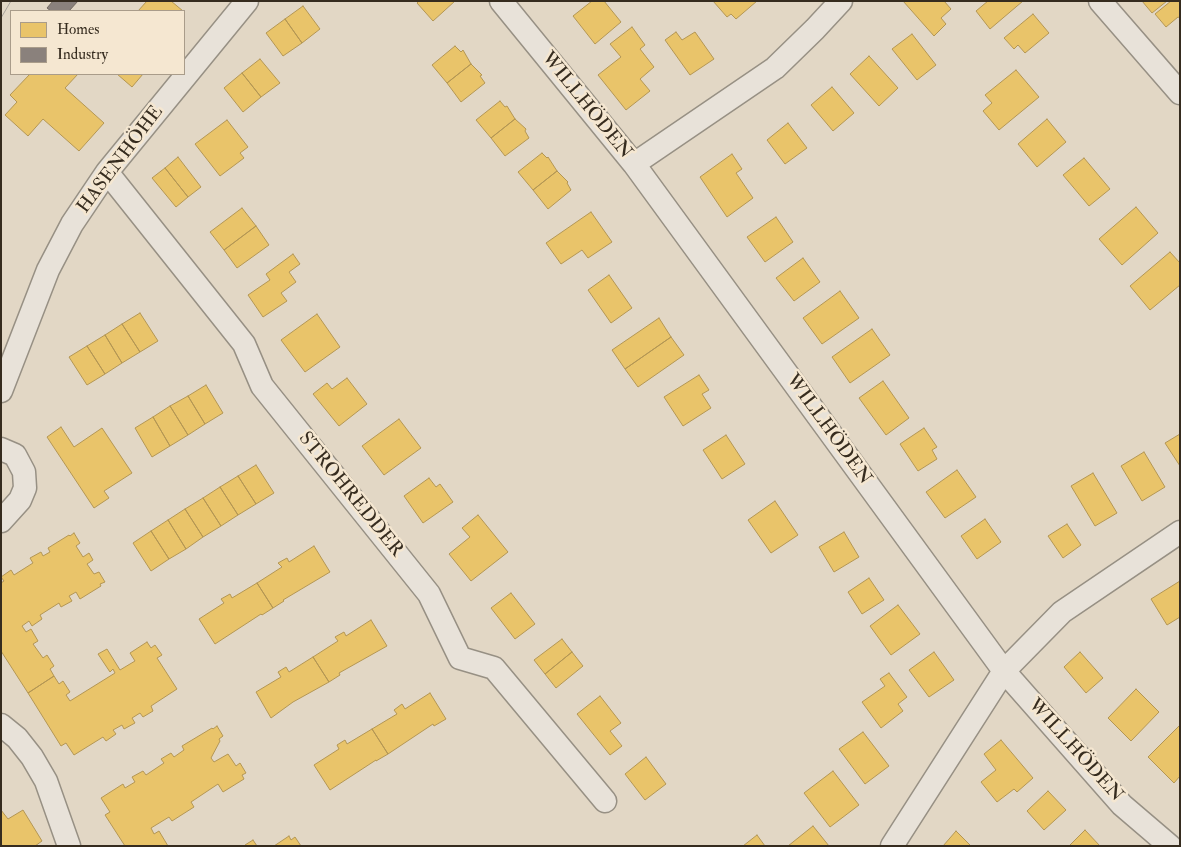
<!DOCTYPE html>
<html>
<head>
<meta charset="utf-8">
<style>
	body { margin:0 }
	#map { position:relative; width:1181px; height:847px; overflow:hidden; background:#e2d7c5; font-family:"IM FELL Double Pica",serif }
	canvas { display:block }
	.frame { position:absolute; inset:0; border:2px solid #362c1f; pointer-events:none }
	.legend { position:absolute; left:10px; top:10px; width:175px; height:65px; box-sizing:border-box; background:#f5e7d1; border:1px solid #a99c8a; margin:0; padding:6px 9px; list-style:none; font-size:15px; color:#362c1f }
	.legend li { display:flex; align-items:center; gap:10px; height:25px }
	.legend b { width:25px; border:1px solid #a99c8a }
</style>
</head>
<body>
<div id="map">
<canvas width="1181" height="847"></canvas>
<div class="frame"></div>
<ul class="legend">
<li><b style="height:14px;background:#e9c46a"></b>Homes</li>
<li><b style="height:14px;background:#8a817c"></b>Industry</li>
</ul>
</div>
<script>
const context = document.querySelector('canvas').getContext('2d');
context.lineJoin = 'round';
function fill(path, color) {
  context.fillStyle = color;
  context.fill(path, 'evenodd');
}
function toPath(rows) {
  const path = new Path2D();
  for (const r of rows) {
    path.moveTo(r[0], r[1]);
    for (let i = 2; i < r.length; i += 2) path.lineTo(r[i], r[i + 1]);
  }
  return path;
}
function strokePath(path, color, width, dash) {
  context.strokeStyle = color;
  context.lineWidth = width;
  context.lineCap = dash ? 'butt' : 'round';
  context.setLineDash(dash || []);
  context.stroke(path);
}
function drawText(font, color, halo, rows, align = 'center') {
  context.font = font + ' "IM FELL Double Pica",serif';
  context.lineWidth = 5;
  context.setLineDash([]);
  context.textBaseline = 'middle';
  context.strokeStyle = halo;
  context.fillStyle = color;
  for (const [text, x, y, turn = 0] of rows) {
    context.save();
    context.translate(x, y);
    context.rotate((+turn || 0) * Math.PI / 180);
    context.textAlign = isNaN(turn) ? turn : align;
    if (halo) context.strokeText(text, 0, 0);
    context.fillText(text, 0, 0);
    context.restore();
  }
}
const homes = toPath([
	[147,1,171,1,183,11,138,11,147,1],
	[419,1,455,1,433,21,417,3,419,1],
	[592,1,604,1,621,22,595,44,573,16,592,1],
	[713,1,757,1,736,19,731,14,727,17,713,1],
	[903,1,944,1,951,9,941,18,946,24,934,36,903,1],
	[988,1,1023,1,990,29,976,11,988,1],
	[1142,1,1167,1,1152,13,1142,1],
	[1171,1,1180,1,1180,18,1178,17,1166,27,1155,14,1171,1],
	[303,6,320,29,302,43,285,19,303,6],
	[1033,14,1049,33,1025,53,1018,45,1014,49,1004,38,1033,14],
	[285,19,302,43,283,56,266,33,285,19],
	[632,27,645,45,640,49,654,67,640,79,650,91,626,110,598,75,621,57,610,44,632,27],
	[676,32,682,40,695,32,714,59,690,75,665,40,676,32],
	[912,34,936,65,917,80,892,49,912,34],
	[455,46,461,52,463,50,471,64,447,83,432,65,455,46],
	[869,56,898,88,879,106,850,74,869,56],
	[260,59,280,83,261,97,242,73,260,59],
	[471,64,482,75,480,76,485,83,461,102,447,83,471,64],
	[1016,70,1039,97,999,130,983,111,992,103,985,95,1016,70],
	[242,73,261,97,243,112,224,88,242,73],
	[30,74,78,74,65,88,104,123,79,151,43,119,28,136,5,115,17,102,10,95,30,74],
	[117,74,143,74,132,87,117,74],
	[832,87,854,113,833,131,811,105,832,87],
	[500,101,505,107,507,106,515,119,491,138,476,120,500,101],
	[515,119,526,129,525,131,529,138,505,156,491,138,515,119],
	[1047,119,1066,142,1037,167,1018,144,1047,119],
	[227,120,248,147,240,153,244,158,220,176,195,144,227,120],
	[788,123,807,148,785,164,767,140,788,123],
	[542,153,547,158,548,157,557,171,533,190,518,172,542,153],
	[732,154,742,169,736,173,753,198,727,217,700,177,732,154],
	[178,157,201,187,188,197,165,168,178,157],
	[1084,158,1110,189,1089,206,1063,175,1084,158],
	[165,168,188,197,176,207,152,178,165,168],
	[557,171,568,182,567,183,571,190,548,209,533,190,557,171],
	[1136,207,1158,233,1122,265,1099,239,1136,207],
	[242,208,256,226,224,250,210,232,242,208],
	[591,212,612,242,588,258,582,250,561,264,546,243,591,212],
	[776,217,793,242,765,262,747,237,776,217],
	[256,226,269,245,237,268,224,250,256,226],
	[1170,252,1180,263,1180,285,1150,310,1130,286,1170,252],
	[293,254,300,264,289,272,296,282,281,293,287,301,263,317,248,295,270,280,266,274,293,254],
	[803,258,820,282,794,301,776,278,803,258],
	[609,275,632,308,611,323,588,290,609,275],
	[840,291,859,318,822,344,803,318,840,291],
	[140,313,158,341,140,352,122,324,140,313],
	[317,314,340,347,305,372,281,340,317,314],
	[659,318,671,337,625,369,612,350,659,318],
	[122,324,140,352,122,363,105,335,122,324],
	[872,329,890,355,850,383,832,357,872,329],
	[105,335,122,363,105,374,87,346,105,335],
	[671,337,684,355,638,387,625,369,671,337],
	[87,346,105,374,87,385,69,357,87,346],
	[699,375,709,390,702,394,711,408,683,426,664,397,699,375],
	[347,378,367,404,339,426,313,394,327,383,332,389,347,378],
	[883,381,909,418,886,435,859,398,883,381],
	[206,385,223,413,205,424,188,396,206,385],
	[188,396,205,424,188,435,170,406,188,396],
	[170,406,188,435,170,446,153,417,170,406],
	[153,417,170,446,152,457,135,428,153,417],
	[399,419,421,448,384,475,362,446,399,419],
	[61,427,74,447,102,428,132,473,104,491,109,498,94,508,47,437,61,427],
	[924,428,937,447,932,450,937,459,918,471,900,444,924,428],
	[1180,434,1180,466,1165,443,1180,434],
	[726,435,745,464,722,479,703,450,726,435],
	[1144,452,1165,487,1142,501,1121,466,1144,452],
	[256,465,274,493,256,504,238,476,256,465],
	[957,470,976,497,945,518,926,492,957,470],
	[1093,473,1117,513,1095,526,1071,486,1093,473],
	[238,476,256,504,238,515,220,487,238,476],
	[429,478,436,487,440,484,453,502,423,523,404,496,429,478],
	[220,487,238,515,221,526,203,498,220,487],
	[203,498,221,526,203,537,185,509,203,498],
	[775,501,798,535,771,553,748,520,775,501],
	[185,509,203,537,186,549,168,520,185,509],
	[478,515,508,552,471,581,449,554,470,537,462,528,478,515],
	[985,519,1001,542,977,559,961,536,985,519],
	[168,520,186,549,169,559,151,531,168,520],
	[1067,524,1081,545,1063,558,1048,536,1067,524],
	[151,531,169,559,151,571,133,543,151,531],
	[844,532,859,557,834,572,819,547,844,532],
	[74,533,80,543,76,546,83,557,89,553,93,560,87,564,94,574,99,572,105,582,100,584,101,586,80,599,76,592,69,596,72,601,61,607,59,603,40,615,42,619,32,626,29,621,22,626,26,632,31,629,38,641,33,644,43,658,47,655,54,666,50,669,54,676,28,693,1,651,1,583,4,581,1,577,11,570,14,575,33,563,30,558,41,552,43,556,50,552,48,548,69,535,70,536,74,533],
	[314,546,330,572,283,600,284,601,273,608,257,583,282,567,278,563,287,558,289,562,314,546],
	[869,578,884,600,862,614,848,592,869,578],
	[1180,581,1180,617,1167,625,1151,599,1180,581],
	[257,583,273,608,262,615,261,614,215,644,199,619,224,603,221,599,230,594,232,598,257,583],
	[511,593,535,624,515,639,491,608,511,593],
	[898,605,920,634,891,655,870,626,898,605],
	[371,620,387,646,339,673,340,675,329,682,313,657,338,641,335,637,344,632,346,636,371,620],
	[562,639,572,652,545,674,534,660,562,639],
	[147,642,151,648,155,645,162,655,157,658,177,689,151,706,153,711,143,717,140,713,132,718,135,723,124,729,122,725,113,730,116,734,106,741,103,737,74,755,66,743,61,746,28,693,54,676,59,684,63,681,70,692,66,695,70,701,115,673,113,669,110,672,98,654,107,649,120,670,135,661,130,653,147,642],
	[572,652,583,666,556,688,545,674,572,652],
	[934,652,954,680,929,697,909,670,934,652],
	[1080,652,1103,678,1086,693,1064,667,1080,652],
	[313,657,329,682,293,702,271,718,256,692,281,677,278,672,286,667,289,672,313,657],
	[889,673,907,697,898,704,903,711,881,728,862,702,885,686,880,679,889,673],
	[1136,689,1159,712,1131,741,1108,718,1136,689],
	[430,693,446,719,434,726,433,724,388,754,372,729,397,714,394,710,402,704,405,709,430,693],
	[600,696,621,723,610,731,622,746,610,755,577,714,600,696],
	[1180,725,1180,776,1174,783,1148,757,1180,725],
	[217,726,223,736,219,739,220,741,211,758,214,762,228,754,236,766,240,763,246,773,242,775,244,779,223,792,218,784,191,802,194,807,172,821,169,817,151,828,154,834,159,831,168,846,125,846,105,815,110,812,101,798,123,784,125,788,135,782,132,777,143,771,146,775,164,763,161,759,171,753,174,757,184,750,182,746,212,728,213,729,217,726],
	[372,729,388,754,376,761,376,760,330,790,314,765,339,749,337,745,345,740,347,744,372,729],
	[863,732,889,766,865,784,839,749,863,732],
	[1001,740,1033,778,1017,792,1014,789,997,802,981,782,996,770,984,754,1001,740],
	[646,757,666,784,645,800,625,774,646,757],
	[833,771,859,805,830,827,804,793,833,771],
	[1048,791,1066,810,1044,830,1027,811,1048,791],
	[1,810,8,819,23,810,42,841,35,846,1,846,1,810],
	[813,826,829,846,788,846,813,826],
	[1085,830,1100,846,1069,846,1085,830],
	[956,831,971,846,943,846,956,831],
	[757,835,765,846,743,846,757,835],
	[289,836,291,840,295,837,301,846,274,846,289,836],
	[253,840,257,846,246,846,245,845,253,840]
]);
const industry = toPath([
	[53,1,78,1,69,11,51,11,47,8,53,1]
]);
const street = toPath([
	[501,1,634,164,1004,671,1122,805,1170,846],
	[1100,1,1180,93],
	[634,164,775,68,815,29,841,1],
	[107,172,244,344,262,386,429,594,460,658,494,668,605,801],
	[1,391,48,270,72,224,107,172,247,1],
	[1,449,15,455,24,472,25,488,20,500,1,521],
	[1,725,17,738,32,757,46,781,69,846],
	[892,846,1004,671,1062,612,1180,532]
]);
const tram = toPath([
	[1,18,11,1]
]);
const streetNames = [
	["WILLHÖDEN",586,106,51],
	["HASENHÖHE",121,160,-53],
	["WILLHÖDEN",828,430,54],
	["STROHREDDER",350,495,51],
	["WILLHÖDEN",1075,751,48]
];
fill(homes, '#e9c46a');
strokePath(homes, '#b39654', 1);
fill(industry, '#8a817c');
strokePath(industry, '#716860', 1);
strokePath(street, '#979084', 25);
strokePath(street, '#e8e2d9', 22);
strokePath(tram, '#a9a39b', 1);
drawText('19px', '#362c1f', '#f5e7d1', streetNames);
</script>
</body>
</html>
